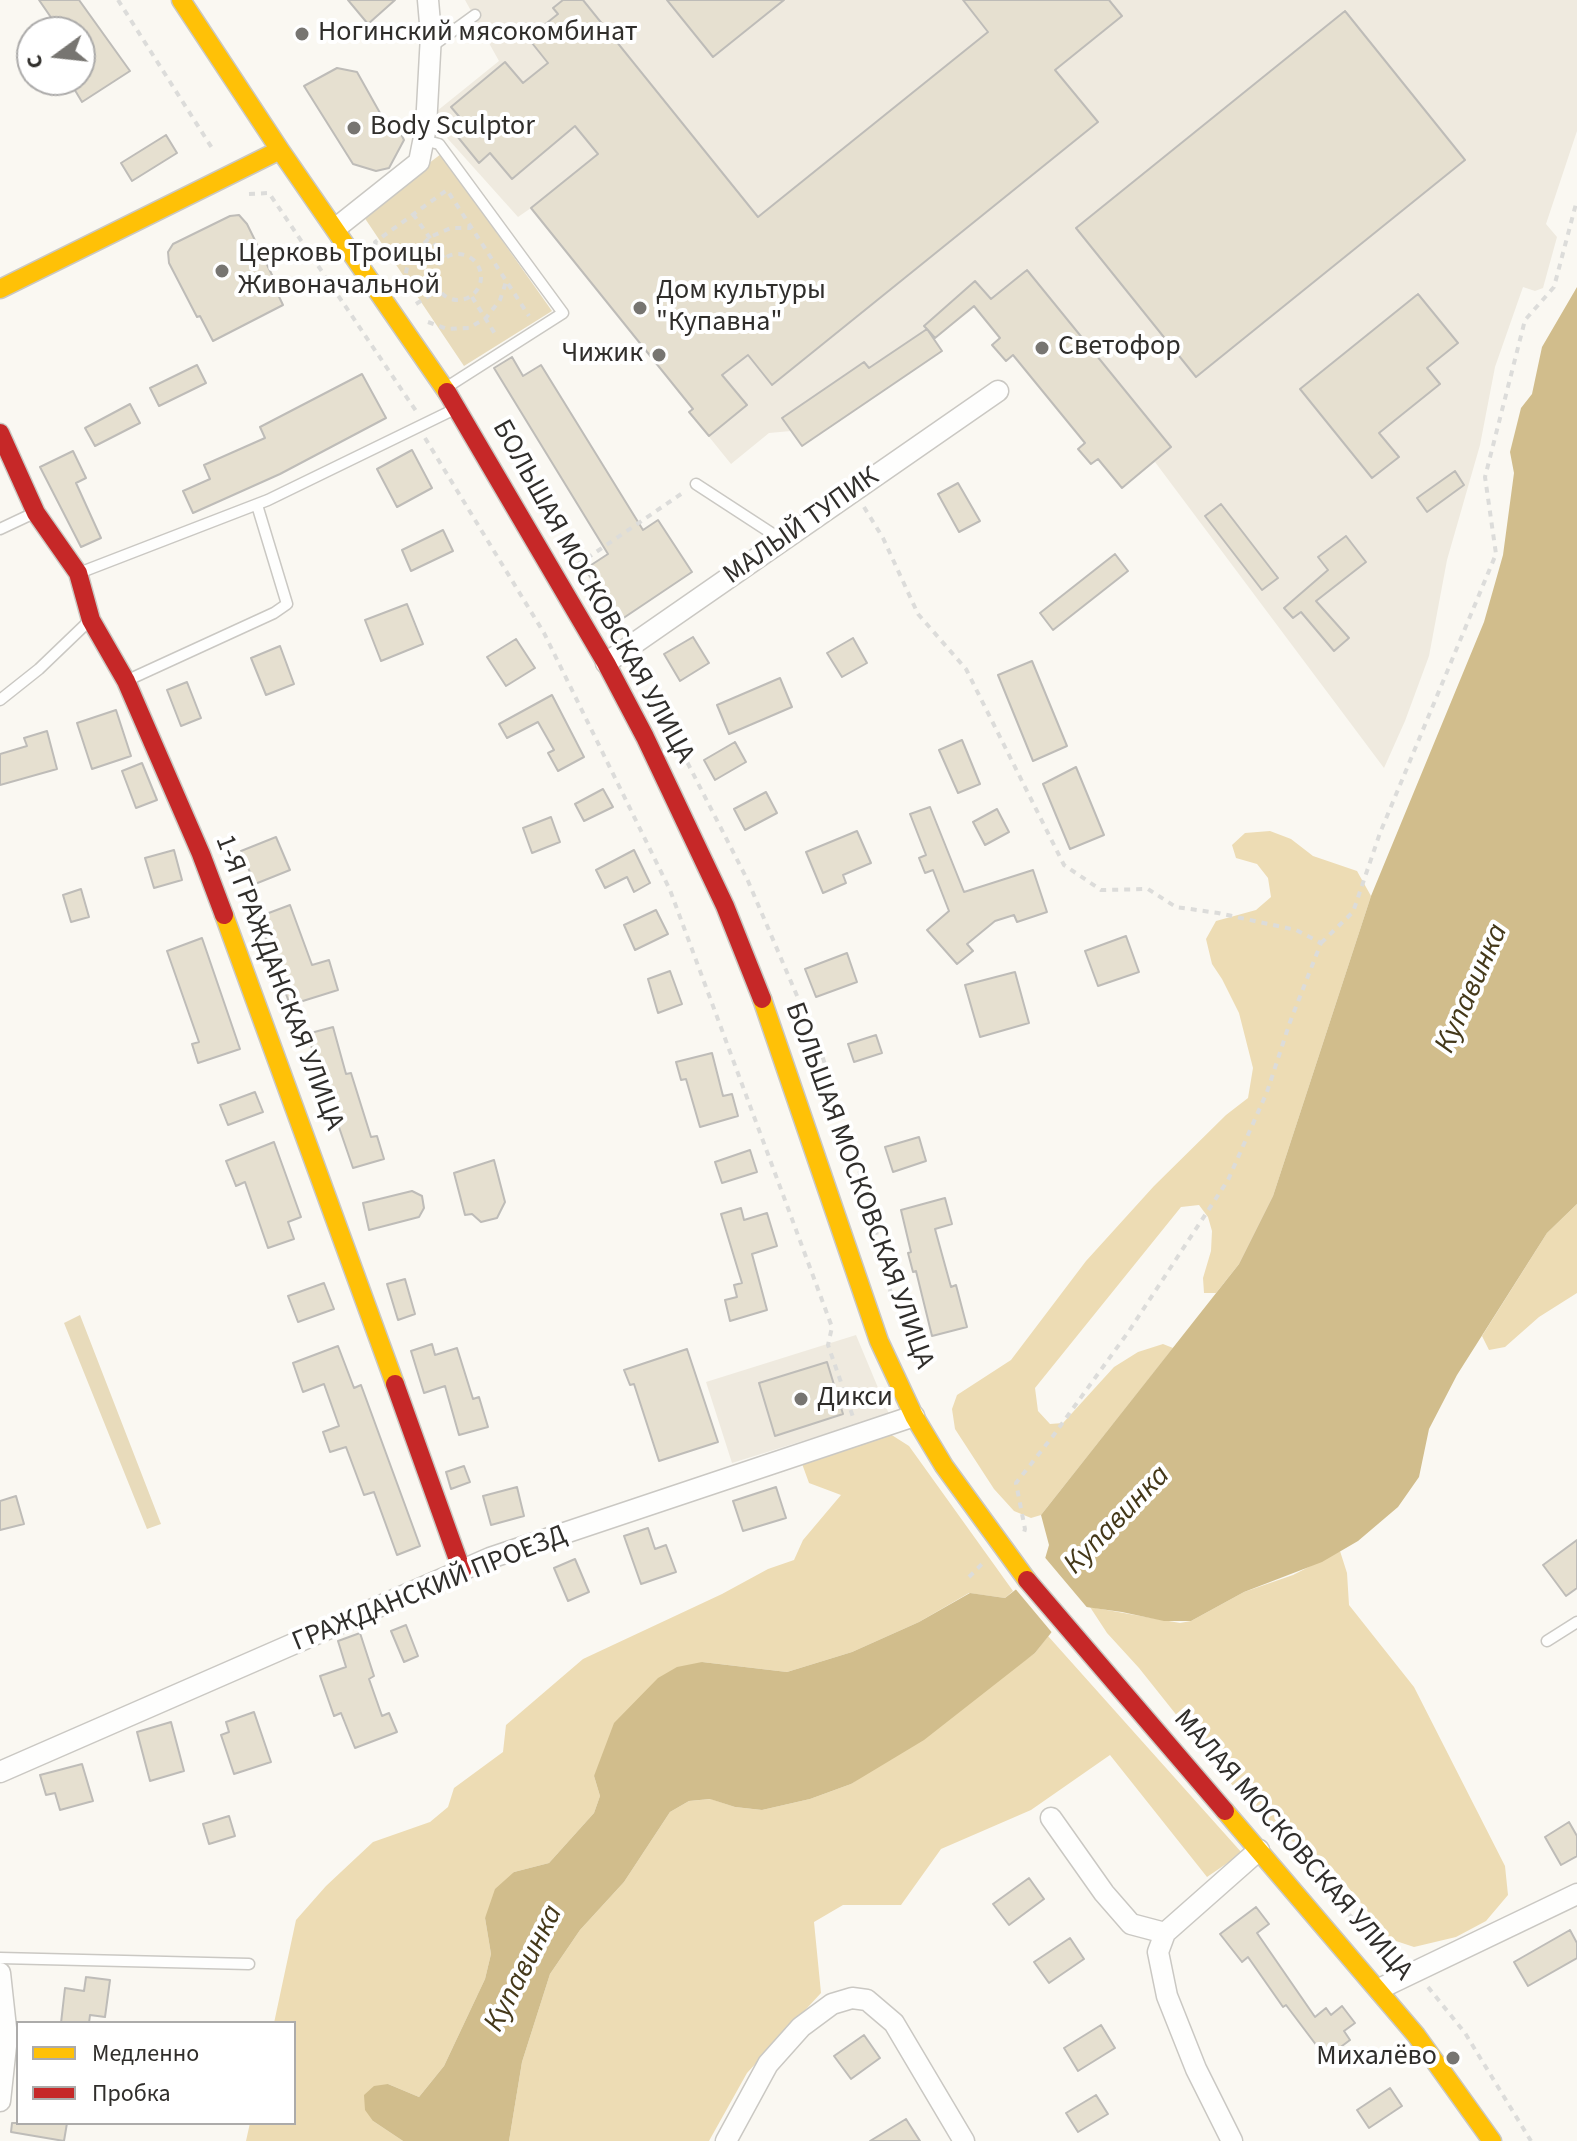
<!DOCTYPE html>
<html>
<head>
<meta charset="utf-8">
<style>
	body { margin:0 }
	#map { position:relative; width:1577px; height:2141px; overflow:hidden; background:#faf8f2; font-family:"Source Sans 3",sans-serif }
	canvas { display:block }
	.legend { position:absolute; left:16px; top:2021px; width:280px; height:104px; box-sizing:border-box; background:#fff; border:2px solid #acabaa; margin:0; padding:10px 14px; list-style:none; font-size:24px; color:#302e2b }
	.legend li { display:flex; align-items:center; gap:16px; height:40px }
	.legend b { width:40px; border:2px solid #acabaa }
	.north { position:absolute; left:16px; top:16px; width:80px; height:80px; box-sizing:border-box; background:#fff; border:2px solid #acabaa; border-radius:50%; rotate:255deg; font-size:22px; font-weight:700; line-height:32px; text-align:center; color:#302e2b }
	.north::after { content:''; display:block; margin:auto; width:28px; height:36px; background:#777571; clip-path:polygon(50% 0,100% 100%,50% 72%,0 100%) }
</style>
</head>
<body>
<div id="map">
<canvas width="1577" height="2141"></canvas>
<ul class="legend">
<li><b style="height:10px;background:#ffc107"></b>Медленно</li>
<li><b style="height:10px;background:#c62828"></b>Пробка</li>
</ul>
<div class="north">С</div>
</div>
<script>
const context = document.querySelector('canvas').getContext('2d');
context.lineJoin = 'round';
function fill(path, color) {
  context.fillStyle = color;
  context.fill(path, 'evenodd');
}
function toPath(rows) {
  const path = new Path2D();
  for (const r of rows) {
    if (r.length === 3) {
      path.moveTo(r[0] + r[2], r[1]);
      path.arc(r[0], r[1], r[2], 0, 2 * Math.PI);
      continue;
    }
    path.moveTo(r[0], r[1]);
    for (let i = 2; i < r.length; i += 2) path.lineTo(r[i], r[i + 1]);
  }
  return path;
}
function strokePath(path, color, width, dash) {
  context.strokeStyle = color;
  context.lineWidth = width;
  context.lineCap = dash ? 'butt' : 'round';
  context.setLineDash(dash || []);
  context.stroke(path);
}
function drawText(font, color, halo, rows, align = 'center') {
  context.font = font + ' "Source Sans 3",sans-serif';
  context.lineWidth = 8;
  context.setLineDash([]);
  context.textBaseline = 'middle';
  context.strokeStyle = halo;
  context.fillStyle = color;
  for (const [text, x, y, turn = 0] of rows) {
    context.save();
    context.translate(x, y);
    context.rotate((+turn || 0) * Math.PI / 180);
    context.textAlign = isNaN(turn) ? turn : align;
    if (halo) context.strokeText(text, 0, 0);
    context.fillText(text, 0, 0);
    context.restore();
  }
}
const built = toPath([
	[465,0,1577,0,1577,131,1546,224,1557,237,1543,288,1535,291,1523,287,1495,367,1480,445,1447,560,1429,656,1405,721,1384,768,1155,462,1122,488,1098,459,1091,464,1078,449,1085,442,1013,355,1006,361,992,345,1000,338,974,308,934,339,942,351,802,446,791,431,769,433,731,464,689,412,692,408,531,208,518,217,440,130,437,111,499,61],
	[856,1335,889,1414,732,1463,706,1382]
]);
const green = toPath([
	[441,154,552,311,464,366,362,214],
	[80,1315,161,1524,147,1529,64,1323]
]);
const forest = toPath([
	[1270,831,1291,839,1313,856,1357,871,1371,896,1273,1196,1239,1264,1216,1293,1204,1293,1203,1278,1211,1251,1212,1231,1208,1217,1199,1205,1181,1207,1035,1388,1038,1411,1050,1424,1063,1423,1114,1367,1138,1352,1163,1344,1173,1348,1041,1515,1031,1518,1014,1511,994,1489,955,1429,952,1409,957,1395,1011,1360,1086,1261,1154,1186,1226,1115,1248,1098,1253,1068,1239,1013,1222,979,1212,964,1206,939,1216,921,1256,910,1271,897,1268,878,1257,864,1236,858,1232,845,1245,833],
	[1577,1204,1577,1293,1539,1317,1505,1347,1489,1350,1482,1336,1547,1233],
	[887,1432,909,1446,1013,1591,1005,1598,969,1593,919,1622,852,1652,787,1672,702,1662,594,1776,600,1796,594,1813,549,1863,514,1872,485,1918,491,1954,485,1979,444,2066,419,2097,388,2084,373,2121,403,2141,246,2141,250,2123,294,2123,294,2023,274,2023,296,1920,326,1886,373,1842,430,1822,448,1807,454,1788,503,1752,506,1725,583,1659,722,1594,768,1569,794,1560,803,1540,841,1495,809,1483,801,1461],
	[1340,1551,1347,1573,1349,1605,1414,1687,1505,1866,1508,1895,1486,1921,1456,1937,1414,1947,1390,1939,1335,1871,1313,1852,1276,1833,1233,1786,1139,1668,1107,1633,1090,1607,1180,1623,1191,1621,1244,1592,1293,1575],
	[1048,1636,1242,1853,1207,1877,1110,1755,1031,1810,941,1849,901,1905,843,1905,814,1922,821,1993,747,2073,709,2141,509,2141,522,2062,550,1974,580,1930,624,1882,670,1812,689,1801,711,1799,735,1807,762,1810,810,1799,851,1784,1035,1653]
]);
const water = toPath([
	[1577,287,1577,1204,1547,1233,1457,1375,1429,1429,1419,1477,1398,1507,1358,1541,1322,1562,1244,1592,1191,1621,1164,1621,1122,1612,1079,1606,1070,1609,1035,1653,924,1740,851,1784,810,1799,762,1810,735,1807,710,1799,689,1801,670,1812,624,1882,580,1930,550,1974,522,2062,509,2141,403,2141,373,2121,365,2110,364,2095,374,2086,388,2084,419,2097,444,2066,485,1979,491,1954,485,1918,495,1889,514,1872,549,1863,594,1813,600,1796,594,1776,614,1723,658,1678,677,1667,702,1662,787,1672,852,1652,919,1622,970,1593,1005,1598,1042,1569,1049,1545,1041,1515,1239,1264,1273,1196,1371,896,1484,622,1503,555,1514,473,1510,452,1521,408,1532,394,1542,347]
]);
const pier = toPath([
	[1042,1554,1090,1611,1079,1610,1072,1612,1054,1635,1013,1586,1039,1566]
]);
const building = toPath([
	[39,0,79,0,130,71,82,102,70,82,80,80,80,32,61,32,39,0],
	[348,0,395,0,368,24,348,0],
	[563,0,583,0,758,217,988,32,963,0,1109,0,1122,16,1055,70,1098,122,772,385,748,355,722,375,747,405,709,436,689,412,693,409,531,208,598,154,575,126,512,179,490,153,479,163,457,136,468,127,451,107,505,62,523,83,548,63,528,38,558,14,553,8,563,0],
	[667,0,784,0,713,57,667,0],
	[1345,11,1465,160,1196,377,1076,228,1345,11],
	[337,68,357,72,389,129,394,120,404,140,389,168,376,171,353,164,304,86,337,68],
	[166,135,177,153,132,181,121,163,166,135],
	[239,215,247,224,274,279,271,280,283,305,213,341,200,316,197,317,169,263,168,252,173,244,230,216,239,215],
	[1027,270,1171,447,1122,488,1098,459,1091,464,1078,449,1085,443,1013,355,1006,361,992,345,1000,338,974,306,935,338,927,329,942,351,802,446,782,418,864,362,869,368,927,329,924,326,975,281,991,299,1027,270],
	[1418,294,1458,343,1427,368,1440,384,1379,433,1399,457,1372,478,1300,389,1418,294],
	[512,357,523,376,541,365,643,530,658,520,692,572,619,621,585,569,608,554,494,368,512,357],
	[197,365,206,383,159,406,150,388,197,365],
	[362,374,386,418,280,474,193,513,183,491,210,479,204,465,265,438,260,427,362,374],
	[130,404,140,423,95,446,85,428,130,404],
	[412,450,432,488,397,507,377,469,412,450],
	[73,451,86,478,76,483,101,538,81,547,40,467,73,451],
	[1455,471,1464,485,1427,512,1417,498,1455,471],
	[958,483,980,521,959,532,938,494,958,483],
	[1221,504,1278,578,1262,590,1205,516,1221,504],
	[443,530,453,551,411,571,402,550,443,530],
	[1346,536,1366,562,1316,601,1349,638,1334,651,1301,612,1293,618,1284,608,1328,570,1318,557,1346,536],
	[1115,554,1128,571,1053,630,1040,613,1115,554],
	[407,604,423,644,381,661,365,620,407,604],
	[693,637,709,663,680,681,664,654,693,637],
	[853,638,867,663,842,677,827,653,853,638],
	[516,639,535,668,506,686,487,657,516,639],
	[280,646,294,684,266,695,251,658,280,646],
	[1032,661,1067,746,1033,761,998,675,1032,661],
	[780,678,792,707,729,734,717,705,780,678],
	[187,682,201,718,181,726,167,690,187,682],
	[552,695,584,757,558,771,548,753,554,750,538,722,507,738,499,724,552,695],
	[116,710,131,756,92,769,77,723,116,710],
	[47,731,57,769,0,785,0,754,27,746,24,738,47,731],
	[962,740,980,784,958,793,939,750,962,740],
	[735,742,746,762,715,780,704,760,735,742],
	[142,763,157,800,136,808,122,771,142,763],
	[1076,767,1104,835,1070,849,1043,784,1076,767],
	[603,789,613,807,584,821,575,804,603,789],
	[766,792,777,813,745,830,734,809,766,792],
	[930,807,964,892,1033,870,1047,912,1017,922,1014,915,995,921,967,944,973,951,957,964,927,930,949,911,933,870,925,873,919,858,926,855,910,814,930,807],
	[997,809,1009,832,985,845,973,822,997,809],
	[551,817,560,842,532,853,523,828,551,817],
	[857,831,871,863,843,875,846,883,823,893,806,852,857,831],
	[276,837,290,870,255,884,241,851,276,837],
	[174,850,182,880,154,888,145,858,174,850],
	[634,850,650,883,634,892,627,877,605,888,596,870,634,850],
	[81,889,89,917,71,922,63,895,81,889],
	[290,905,312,965,329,960,338,990,290,1005,258,917,290,905],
	[656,910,668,934,635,950,624,925,656,910],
	[1126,936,1139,972,1098,986,1085,951,1126,936],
	[202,938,240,1049,198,1063,192,1044,199,1042,167,951,202,938],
	[847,953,857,982,816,997,805,969,847,953],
	[670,971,682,1004,658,1013,648,979,670,971],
	[1015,972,1029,1023,980,1037,965,985,1015,972],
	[333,1027,346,1074,351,1073,371,1137,377,1136,384,1159,353,1168,307,1034,333,1027],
	[876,1035,882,1053,854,1062,848,1044,876,1035],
	[712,1053,723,1096,732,1094,738,1116,700,1127,686,1079,681,1080,676,1062,712,1053],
	[255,1092,263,1112,228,1125,220,1105,255,1092],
	[919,1137,926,1161,893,1172,885,1147,919,1137],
	[274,1142,301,1217,288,1222,294,1239,268,1248,245,1182,236,1186,226,1161,274,1142],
	[750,1150,757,1172,722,1183,715,1162,750,1150],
	[494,1160,505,1202,497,1218,481,1222,472,1214,465,1215,454,1173,494,1160],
	[412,1191,422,1196,424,1208,419,1217,369,1230,363,1203,412,1191],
	[945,1198,952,1224,935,1229,951,1287,956,1285,967,1327,932,1336,916,1271,913,1272,908,1253,911,1252,901,1210,945,1198],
	[741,1208,744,1220,767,1213,777,1246,752,1254,767,1310,730,1321,725,1300,737,1297,734,1285,742,1283,721,1214,741,1208],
	[405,1279,415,1314,398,1320,387,1284,405,1279],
	[324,1283,334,1309,298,1322,288,1296,324,1283],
	[432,1344,435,1355,457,1348,473,1399,479,1397,488,1427,459,1435,445,1386,424,1393,411,1351,432,1344],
	[338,1346,354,1388,361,1385,420,1546,397,1555,374,1492,364,1495,346,1447,330,1452,323,1432,339,1426,324,1384,303,1392,293,1363,338,1346],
	[687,1349,718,1442,659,1461,634,1384,630,1385,624,1370,687,1349],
	[827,1362,843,1414,775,1436,759,1383,827,1362],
	[464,1466,470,1482,451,1489,446,1472,464,1466],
	[517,1487,524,1516,491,1525,483,1496,517,1487],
	[776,1487,786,1518,743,1531,733,1501,776,1487],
	[16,1496,24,1524,0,1530,0,1501,16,1496],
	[648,1528,655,1549,666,1545,676,1572,641,1584,624,1536,648,1528],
	[1577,1540,1577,1588,1566,1596,1543,1565,1577,1540],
	[575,1559,589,1592,568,1601,554,1568,575,1559],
	[406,1625,418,1656,404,1662,391,1631,406,1625],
	[360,1633,374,1676,369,1679,382,1716,389,1713,397,1732,355,1748,341,1713,334,1716,320,1676,346,1667,338,1641,360,1633],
	[254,1712,271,1762,234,1774,221,1735,229,1732,226,1722,254,1712],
	[171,1722,184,1771,150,1781,137,1732,171,1722],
	[82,1764,93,1801,60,1810,55,1793,46,1795,40,1775,82,1764],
	[229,1816,235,1836,209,1844,203,1824,229,1816],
	[1569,1822,1577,1836,1577,1856,1561,1865,1545,1837,1569,1822],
	[1029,1878,1044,1899,1009,1925,993,1904,1029,1878],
	[1256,1907,1269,1924,1257,1933,1315,2017,1326,2008,1331,2015,1342,2006,1355,2023,1344,2031,1350,2040,1326,2058,1286,2005,1283,2007,1248,1957,1242,1962,1220,1934,1256,1907],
	[1570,1930,1577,1943,1577,1958,1528,1986,1514,1962,1570,1930],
	[1070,1938,1084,1959,1049,1983,1034,1962,1070,1938],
	[86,1977,110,1980,105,2017,90,2015,89,2023,61,2023,65,1988,84,1991,86,1977],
	[1101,2025,1115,2048,1078,2071,1064,2048,1101,2025],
	[864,2035,880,2058,851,2079,834,2056,864,2035],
	[1390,2088,1402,2106,1369,2128,1357,2110,1390,2088],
	[1096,2095,1108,2114,1078,2132,1066,2113,1096,2095],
	[906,2119,920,2141,870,2141,906,2119],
	[12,2123,67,2123,64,2141,11,2132,12,2123]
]);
const path = toPath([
	[118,0,212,148],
	[249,194,269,193,416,411],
	[413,214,444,258],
	[376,245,375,242,447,190,529,316],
	[458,277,23],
	[403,285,409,260,430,237,451,228,471,228],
	[472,297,497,337],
	[416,304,438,290],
	[428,322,447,329,469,328,486,318,500,300,506,282],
	[425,438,544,633,670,890,832,1327,828,1345,853,1417],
	[864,507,883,538,918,614,966,669,1064,865,1101,890,1148,889,1176,907,1218,913,1296,930,1321,943,1290,1022,1267,1092,1228,1180,1129,1331,1053,1436,1016,1483,1025,1529,1023,1536],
	[577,565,684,492],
	[682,752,748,881,821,1052,868,1198,892,1298],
	[1321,943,1353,912,1380,833,1496,554,1485,477,1525,320,1554,287,1577,200],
	[969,1577,985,1561],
	[1325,1888,1385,1954,1394,1959],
	[1428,1987,1465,2033,1531,2141]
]);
const lane = toPath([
	[431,47,475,15],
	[423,140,439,144,563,313,447,387],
	[696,484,782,540],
	[0,529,34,513],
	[79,573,268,500,457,408],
	[128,680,274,613,287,604,257,505],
	[0,700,39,669,88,622],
	[1547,1641,1577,1622],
	[0,1958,249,1964]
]);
const street = toPath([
	[336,228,419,162,426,127,431,35,428,0],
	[606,663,998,391],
	[0,1772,490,1558,914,1416],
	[1051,1818,1104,1893,1131,1924,1165,1933],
	[0,1973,7,2037,0,2101],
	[1379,1989,1577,1894],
	[726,2141,768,2064,801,2027,832,2004,852,1998,867,2000,894,2023,964,2141],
	[1232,2141,1196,2069,1167,1996,1158,1952,1165,1933,1259,1850]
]);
const slow = toPath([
	[181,0,280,150,447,392],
	[0,289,280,150],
	[224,915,395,1384],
	[762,999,879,1341,914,1416,944,1466,1027,1580],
	[1225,1811,1416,2035,1492,2141]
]);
const jam = toPath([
	[447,392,606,663,645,737,725,906,762,999],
	[0,433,36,513,78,573,91,620,126,681,201,854,224,915],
	[395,1384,462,1571],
	[1027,1580,1225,1811]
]);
const markers = [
	[302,34,8,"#777571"],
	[354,128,8,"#777571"],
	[222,271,8,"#777571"],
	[640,308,8,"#777571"],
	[1042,348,8,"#777571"],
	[659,355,8,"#777571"],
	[801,1399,8,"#777571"],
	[1453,2058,8,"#777571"]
];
const poiNames = [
	["Ногинский мясокомбинат",318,34],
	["Body Sculptor",370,128],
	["Церковь Троицы",238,255],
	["Живоначальной",238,287],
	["Дом культуры",656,292],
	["\"Купавна\"",656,324],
	["Светофор",1058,348],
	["Чижик",643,355,"right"],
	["Дикси",817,1399],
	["Михалёво",1437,2058,"right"]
];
const streetNames = [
	["МАЛЫЙ ТУПИК",802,527,-35],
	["БОЛЬШАЯ МОСКОВСКАЯ УЛИЦА",592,592,61],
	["1-Я ГРАЖДАНСКАЯ УЛИЦА",278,983,69],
	["БОЛЬШАЯ МОСКОВСКАЯ УЛИЦА",858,1186,70],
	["ГРАЖДАНСКИЙ ПРОЕЗД",430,1590,-22],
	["МАЛАЯ МОСКОВСКАЯ УЛИЦА",1292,1846,49]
];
const waterNames = [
	["Купавинка",1473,989,-66],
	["Купавинка",1118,1521,-46],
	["Купавинка",525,1969,-63]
];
fill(built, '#efeadf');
fill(green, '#e8dbbb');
fill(forest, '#eddcb4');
fill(water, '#d1bd8c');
fill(pier, '#faf8f2');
fill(building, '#e6e0d0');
strokePath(building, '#bebcb8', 2);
strokePath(lane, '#cac8c3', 13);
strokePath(street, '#cac8c3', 23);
strokePath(slow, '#cac8c3', 21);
strokePath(jam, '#cac8c3', 21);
strokePath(path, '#dcdcda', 4, [6, 6]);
strokePath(lane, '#fefefd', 10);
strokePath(street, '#fefefd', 20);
strokePath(slow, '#ffc107', 18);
strokePath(jam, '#c62828', 18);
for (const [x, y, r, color] of markers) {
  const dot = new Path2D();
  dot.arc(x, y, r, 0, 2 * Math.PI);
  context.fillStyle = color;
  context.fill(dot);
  strokePath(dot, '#fff', 3);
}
drawText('28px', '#302e2b', '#fff', poiNames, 'left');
drawText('28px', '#302e2b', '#fff', streetNames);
drawText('italic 30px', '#443819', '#fff', waterNames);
</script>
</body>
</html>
